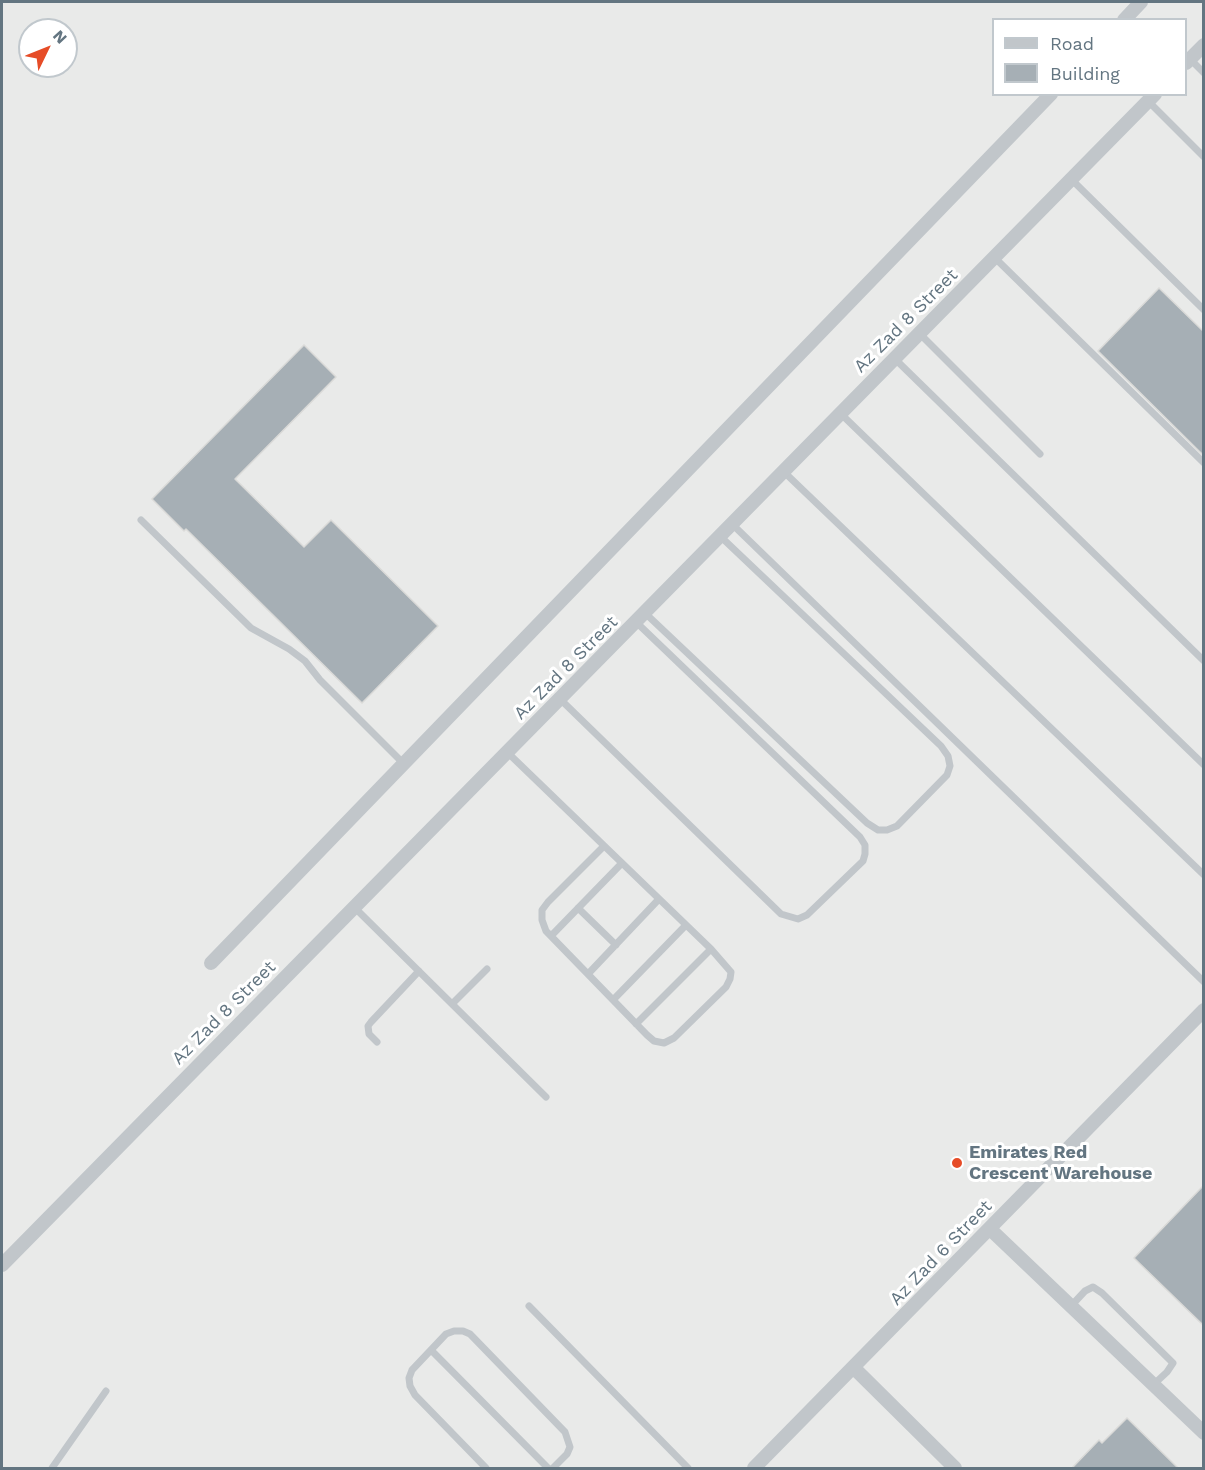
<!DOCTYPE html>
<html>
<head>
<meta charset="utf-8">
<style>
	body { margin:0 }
	#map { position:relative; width:1205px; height:1470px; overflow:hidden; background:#f8f8f5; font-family:"Work Sans",sans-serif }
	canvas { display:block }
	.frame { position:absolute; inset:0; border:3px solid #637581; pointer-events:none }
	.legend { position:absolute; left:992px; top:18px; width:195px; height:78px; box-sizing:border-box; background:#fff; border:2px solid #c1c8cd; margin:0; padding:8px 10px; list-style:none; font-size:18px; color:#637581 }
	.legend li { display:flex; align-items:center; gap:12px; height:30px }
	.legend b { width:30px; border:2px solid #c1c8cd }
	.north { position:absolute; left:18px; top:18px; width:60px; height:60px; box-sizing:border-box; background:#fff; border:2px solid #c1c8cd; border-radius:50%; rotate:47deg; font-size:16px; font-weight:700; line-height:24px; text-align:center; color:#637581 }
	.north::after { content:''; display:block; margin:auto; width:21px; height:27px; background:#e64c27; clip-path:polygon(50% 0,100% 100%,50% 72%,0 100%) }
</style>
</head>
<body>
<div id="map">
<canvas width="1205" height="1470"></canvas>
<div class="frame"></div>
<ul class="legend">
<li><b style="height:8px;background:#c1c6ca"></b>Road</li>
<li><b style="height:16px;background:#a6afb5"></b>Building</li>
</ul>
<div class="north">N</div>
</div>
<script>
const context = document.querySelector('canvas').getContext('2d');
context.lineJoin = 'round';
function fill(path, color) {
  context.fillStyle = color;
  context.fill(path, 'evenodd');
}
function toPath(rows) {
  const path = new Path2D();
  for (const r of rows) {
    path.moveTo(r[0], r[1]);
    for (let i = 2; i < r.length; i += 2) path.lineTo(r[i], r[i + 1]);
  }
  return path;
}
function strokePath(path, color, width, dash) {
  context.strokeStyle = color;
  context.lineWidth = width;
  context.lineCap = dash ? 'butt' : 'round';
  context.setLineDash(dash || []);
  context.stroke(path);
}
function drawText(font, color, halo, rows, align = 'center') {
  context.font = font + ' "Work Sans",sans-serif';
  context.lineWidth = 6;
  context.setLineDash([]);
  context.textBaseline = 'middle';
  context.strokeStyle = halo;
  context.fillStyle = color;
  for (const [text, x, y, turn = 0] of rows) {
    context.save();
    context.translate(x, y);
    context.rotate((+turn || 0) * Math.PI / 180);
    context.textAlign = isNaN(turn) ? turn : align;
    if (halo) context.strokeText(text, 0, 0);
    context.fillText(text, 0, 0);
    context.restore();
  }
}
const built = toPath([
	[2,2,1203,2,1203,1468,2,1468],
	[994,20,1186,20,1186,94,994,94],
	[30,30,66,30,66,66,30,66]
]);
const building = toPath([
	[1159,288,1203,331,1203,455,1098,351,1159,288],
	[304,345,336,377,235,479,304,547,331,520,438,626,362,703,186,529,184,531,152,499,304,345],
	[1203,1186,1203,1325,1134,1258,1203,1186],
	[1127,1418,1178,1468,1072,1468,1099,1440,1102,1443,1127,1418]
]);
const service = toPath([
	[1190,59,1204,73],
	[1148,101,1204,157],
	[1071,179,1204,310],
	[994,257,1204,463],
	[919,333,1040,454],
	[894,358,1204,661],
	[840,413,1204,765],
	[783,471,1204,875],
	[141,520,251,628,289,649,305,661,320,680,404,764],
	[732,524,1204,982],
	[645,613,867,823,878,830,887,830,897,826,947,775,950,766,948,756,941,746,720,536],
	[560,699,781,914,798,919,807,915,863,861,865,854,865,845,860,837,636,622],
	[507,752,711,949,731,972,730,979,726,987,674,1038,664,1043,654,1041,647,1035,546,931,542,920,542,910,548,902,604,846],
	[354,907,546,1097],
	[578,908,616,945],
	[551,936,622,863],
	[588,974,659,899],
	[613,1000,686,925],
	[452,1004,487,969],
	[636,1024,711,949],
	[377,1042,369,1034,368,1026,371,1022,419,971],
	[529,1306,688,1468],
	[1071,1306,1085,1291,1093,1287,1102,1293,1173,1363,1167,1372,1153,1385],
	[431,1350,548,1468],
	[52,1468,106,1391],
	[486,1468,415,1395,410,1386,409,1378,412,1370,446,1334,454,1331,463,1331,470,1334,565,1432,570,1447,567,1454,553,1468]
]);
const minor = toPath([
	[1124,20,1141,2],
	[1186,63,1204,45],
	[211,963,1051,94],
	[990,1229,1204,1433],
	[2,1265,1155,94],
	[854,1368,955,1468],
	[754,1468,1204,1010]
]);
const markers = [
	[957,1163,6,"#e64c27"]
];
const streetNames = [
	["Az Zad 8 Street",906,321,-45],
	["Az Zad 8 Street",566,668,-45],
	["Az Zad 8 Street",224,1013,-45],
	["Az Zad 6 Street",941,1253,-46]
];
const poiNames = [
	["Emirates Red",969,1153],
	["Crescent Warehouse",969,1174]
];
fill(built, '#e9eae9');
fill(building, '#a6afb5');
strokePath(building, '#dadad8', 1.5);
strokePath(service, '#c1c6ca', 7);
strokePath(minor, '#c1c6ca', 14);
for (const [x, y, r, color] of markers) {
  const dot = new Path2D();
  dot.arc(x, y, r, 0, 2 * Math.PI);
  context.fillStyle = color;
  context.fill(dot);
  strokePath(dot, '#fff', 2);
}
drawText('18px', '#637581', '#fff', streetNames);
drawText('bold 18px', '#637581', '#fff', poiNames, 'left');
</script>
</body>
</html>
